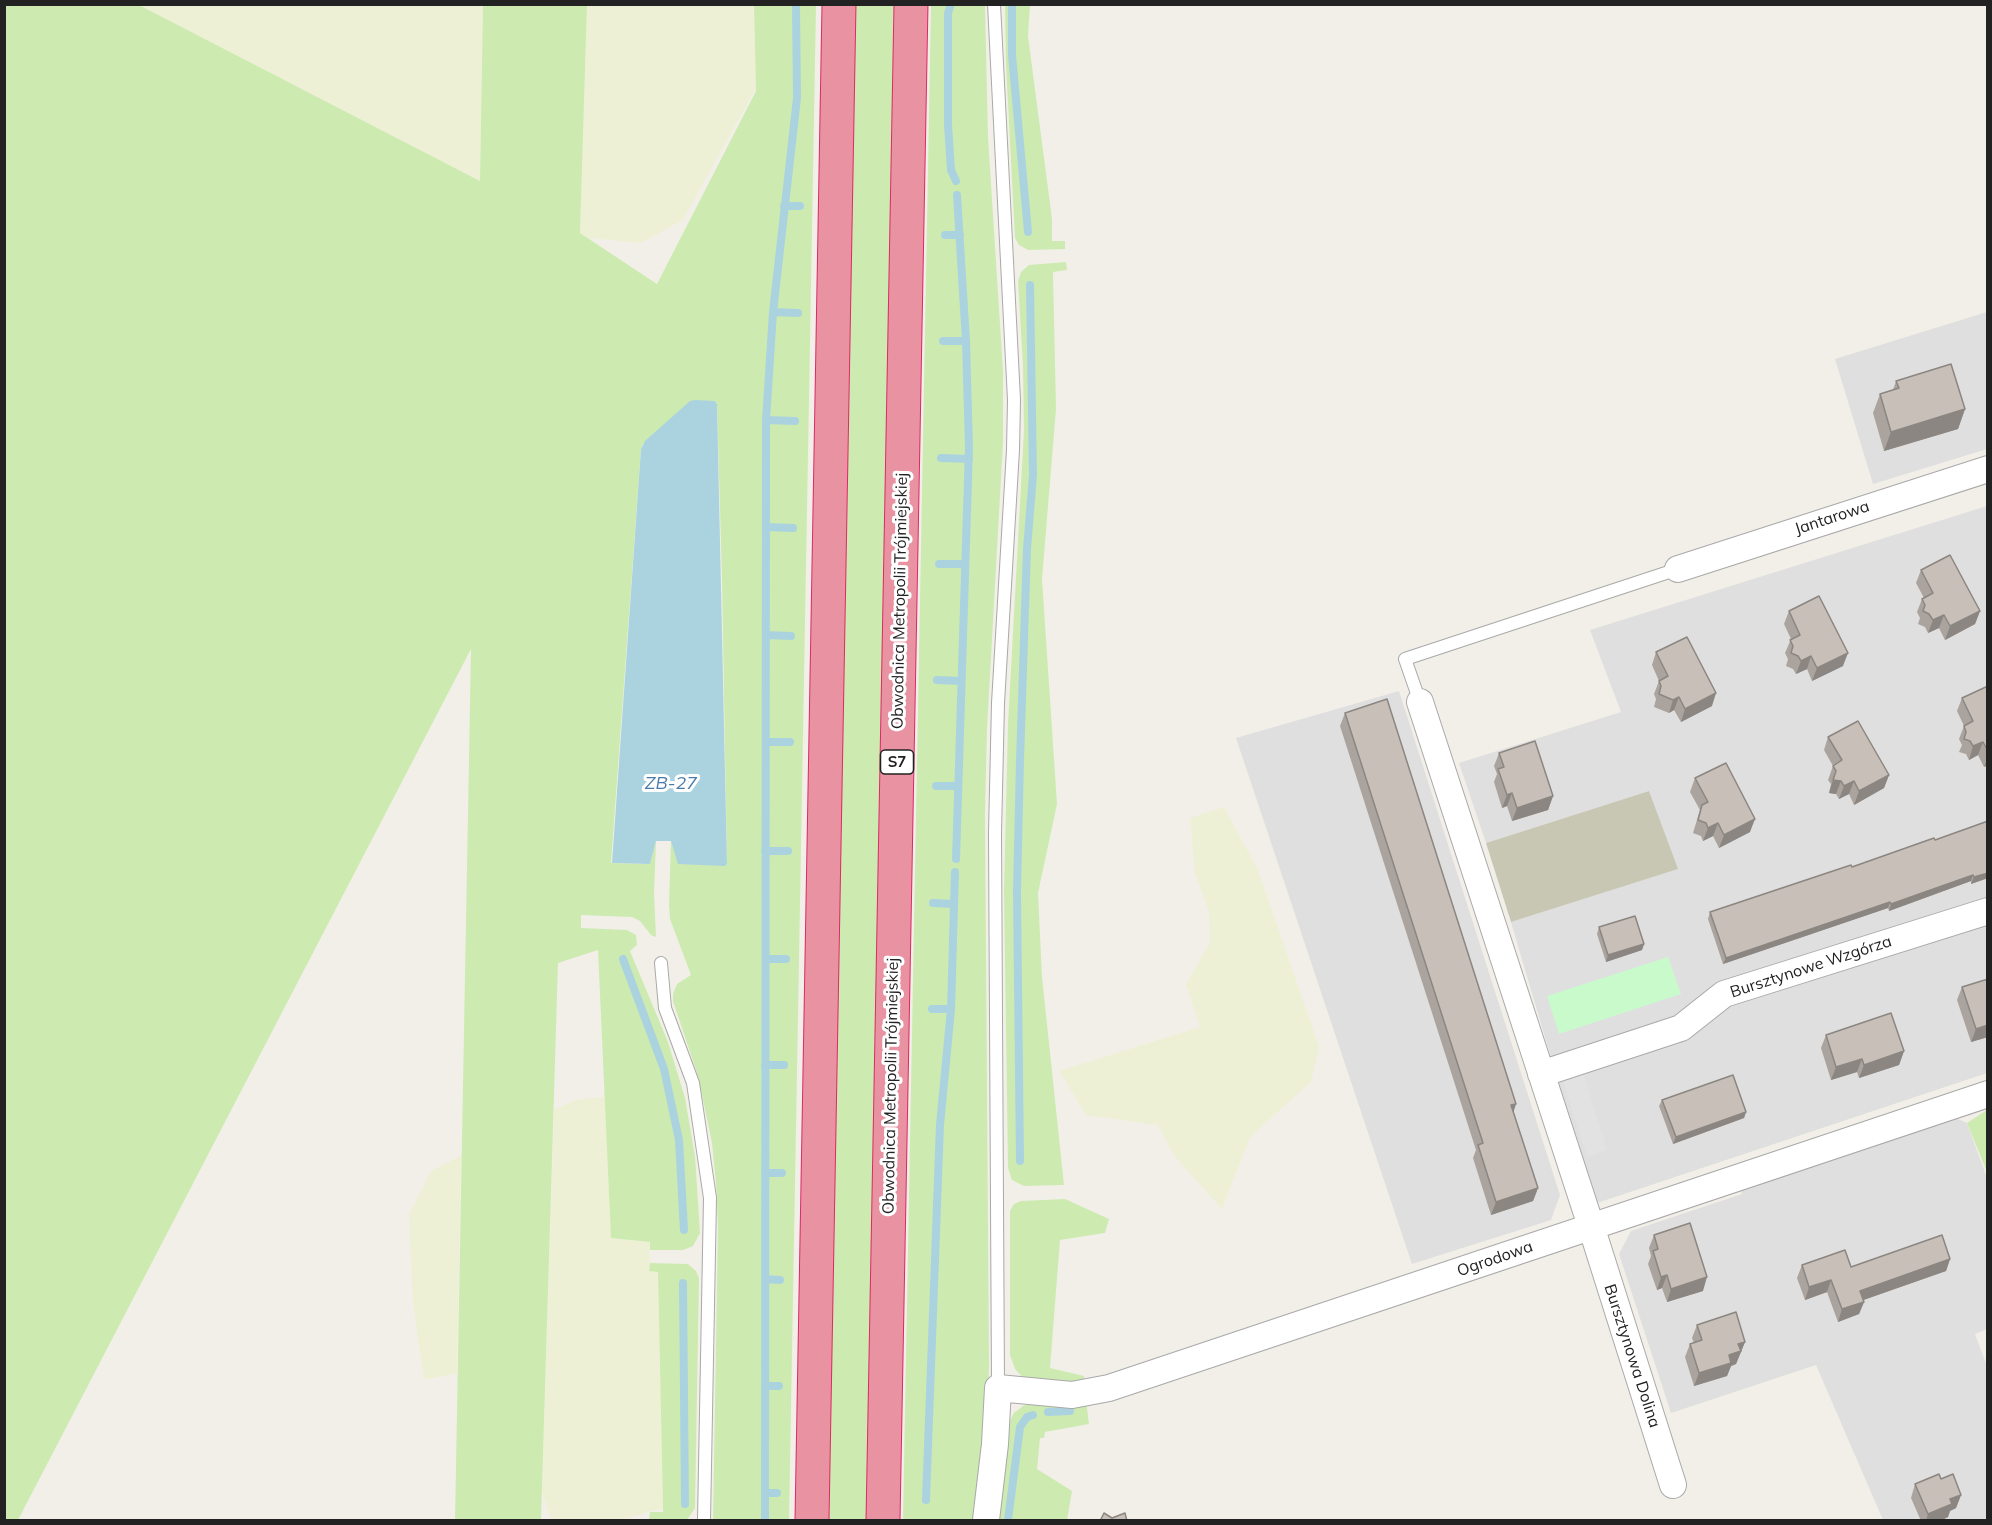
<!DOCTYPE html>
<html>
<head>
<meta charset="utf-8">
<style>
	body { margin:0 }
	#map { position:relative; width:1992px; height:1525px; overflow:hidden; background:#f2efe9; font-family:Mulish,sans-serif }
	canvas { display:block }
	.frame { position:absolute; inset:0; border:6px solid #222; pointer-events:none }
</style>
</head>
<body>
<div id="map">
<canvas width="1992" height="1525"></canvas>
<div class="frame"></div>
</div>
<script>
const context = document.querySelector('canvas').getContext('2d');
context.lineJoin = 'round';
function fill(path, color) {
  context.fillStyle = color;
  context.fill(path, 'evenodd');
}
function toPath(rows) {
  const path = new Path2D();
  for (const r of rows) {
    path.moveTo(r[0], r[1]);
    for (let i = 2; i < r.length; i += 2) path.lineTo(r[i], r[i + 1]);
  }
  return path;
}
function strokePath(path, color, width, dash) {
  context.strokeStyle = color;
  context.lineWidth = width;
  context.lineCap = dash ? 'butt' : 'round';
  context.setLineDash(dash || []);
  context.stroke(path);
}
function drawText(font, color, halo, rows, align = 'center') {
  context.font = font + ' Mulish,sans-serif';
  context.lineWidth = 6;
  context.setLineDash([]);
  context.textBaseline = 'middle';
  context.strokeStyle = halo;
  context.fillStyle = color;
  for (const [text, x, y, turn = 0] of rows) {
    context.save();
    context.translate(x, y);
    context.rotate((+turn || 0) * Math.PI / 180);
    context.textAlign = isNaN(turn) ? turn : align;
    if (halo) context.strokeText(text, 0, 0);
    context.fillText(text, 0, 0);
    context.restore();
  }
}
const residential = toPath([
	[1987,312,1987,449,1873,484,1835,359],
	[1987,506,1987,1073,1594,1204,1511,922,1677,869,1649,791,1486,843,1459,763,1621,712,1590,630],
	[1399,691,1560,1195,1551,1220,1412,1264,1236,738],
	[1949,1115,1967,1123,1987,1178,1987,1329,1975,1334,1987,1366,1987,1520,1883,1520,1816,1365,1671,1413,1619,1254,1631,1231,1742,1194,1740,1187]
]);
const construction = toPath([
	[1649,791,1678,869,1511,922,1486,843]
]);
const farmland = toPath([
	[139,5,483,5,480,181],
	[587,5,754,5,756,88,683,220,641,243,588,238,580,233],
	[1224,807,1258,870,1319,1047,1311,1082,1250,1137,1222,1209,1175,1157,1158,1125,1086,1115,1059,1071,1200,1027,1186,984,1210,943,1209,912,1195,873,1190,818],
	[605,1097,611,1238,650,1242,649,1271,658,1271,663,1508,622,1520,551,1520,542,1491,554,1110,575,1100],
	[461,1156,457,1373,424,1380,413,1304,409,1215,431,1171]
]);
const grass = toPath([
	[894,4,867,1520,826,1520,853,5],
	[5,5,139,5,480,181,483,5,587,5,580,233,657,284,756,91,754,5,816,5,789,1520,713,1520,718,1226,716,1183,712,1143,698,1076,673,1001,673,994,677,984,691,975,670,919,669,905,671,841,725,866,727,864,722,579,717,404,715,401,643,444,641,449,611,863,650,864,656,841,654,894,656,937,651,935,640,921,632,917,581,915,581,928,627,930,636,935,637,945,630,951,668,1042,685,1098,695,1156,700,1233,693,1246,683,1250,650,1250,650,1242,611,1238,598,950,558,963,541,1520,455,1520,471,649,18,1520,5,1520],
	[931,5,985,5,988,137,1003,371,1003,442,987,729,985,813,989,1365,988,1397,975,1520,903,1520],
	[1005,5,1030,5,1028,36,1052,219,1052,241,1065,241,1065,249,1028,250,1019,245,1015,238,1006,65],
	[1066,262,1067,270,1053,272,1056,409,1042,579,1057,804,1038,893,1042,977,1064,1185,1024,1186,1012,1180,1008,1168,1004,891,1008,724,1024,430,1023,366,1018,281,1021,272,1029,265],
	[1987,1110,1987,1172,1967,1123],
	[1065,1199,1109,1219,1105,1233,1060,1240,1050,1368,1084,1376,1085,1388,1026,1381,1015,1369,1010,1355,1010,1211,1014,1204,1021,1201],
	[650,1263,688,1264,696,1271,699,1278,695,1508,687,1520,649,1520,650,1512,663,1512,663,1508,658,1272,649,1271],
	[1086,1400,1089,1424,1045,1432,1044,1438,1040,1438,1037,1469,1072,1491,1067,1520,996,1520,1008,1424,1014,1413,1023,1406,1035,1401]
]);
const park = toPath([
	[1668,957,1681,994,1559,1034,1547,996]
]);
const parking = toPath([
	[1583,1072,1607,1150,1587,1157,1562,1078]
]);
const water = toPath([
	[695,400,715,401,717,404,727,864,725,866,678,864,671,841,656,841,650,864,612,863,641,449,645,441,690,401]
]);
const stream = toPath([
	[951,4,948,13,948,124,951,170,956,181],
	[1012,4,1012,55,1028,232],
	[784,206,800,206],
	[945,235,960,235],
	[773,312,798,313],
	[943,341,966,341],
	[766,420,795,421],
	[941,458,969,459],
	[766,527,793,528],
	[939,564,965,564],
	[766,635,791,636],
	[937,680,961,681],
	[766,742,790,742],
	[936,786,958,786],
	[765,851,788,851],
	[956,859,969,448,966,341,957,195],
	[933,903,954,904],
	[623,959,664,1069,679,1140,684,1230],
	[766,959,786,959],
	[932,1009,951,1009],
	[765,1065,784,1065],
	[1020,1161,1017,892,1020,760,1027,549,1033,475,1030,285],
	[765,1173,782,1173],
	[765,1279,780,1280],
	[683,1283,685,1504],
	[765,1386,779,1386],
	[1048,1412,1070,1411],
	[765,1493,777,1493],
	[926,1500,940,1125,951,1009,955,872],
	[765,1520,766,420,773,312,797,98,796,4],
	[1008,1520,1020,1427,1027,1417,1033,1415]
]);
const lane = toPath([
	[994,4,1014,400,1013,450,998,703,995,833,998,1388],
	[1420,702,1405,659,1678,569],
	[661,963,665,1008,693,1083,710,1198,704,1520]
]);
const street = toPath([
	[1678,569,1988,469],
	[1420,702,1591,1226,1673,1485],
	[1541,1074,1681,1028,1724,994,1988,911],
	[986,1520,995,1444,998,1388,1072,1395,1109,1388,1988,1094]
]);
const highway = toPath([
	[812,1520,839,4],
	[883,1520,911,4]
]);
const wall = toPath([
	[1896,381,1965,409,1958,429,1884,451,1873,413,1880,394,1893,390],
	[1921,570,1980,611,1975,624,1945,640,1939,628,1928,633,1925,627,1918,624,1920,618,1917,612,1922,599,1924,598,1916,583],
	[1789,611,1843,666,1812,681,1807,669,1796,674,1793,669,1786,666,1788,659,1785,653,1791,639,1784,624],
	[1656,652,1712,706,1681,722,1674,710,1669,713,1654,707,1656,699,1654,694,1659,681,1652,665],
	[1988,686,1988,765,1984,767,1978,755,1969,760,1966,754,1959,752,1962,745,1959,739,1964,726,1957,711,1962,698],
	[1345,713,1513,1113,1538,1188,1533,1201,1491,1215,1473,1158,1476,1150,1340,726],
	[1828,737,1889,775,1884,788,1854,805,1849,794,1839,799,1836,794,1829,793,1831,784,1828,780,1833,766,1824,750],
	[1499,753,1553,796,1548,810,1512,821,1507,806,1502,808,1494,782,1497,774,1494,766],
	[1695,778,1750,832,1719,848,1713,836,1703,841,1701,836,1693,833,1700,810,1690,792],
	[1935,840,1988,878,1971,884,1971,881,1889,911,1888,908,1723,964,1708,919,1710,912],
	[1599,927,1644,944,1642,950,1606,962,1597,934],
	[1988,979,1988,1037,1971,1042,1957,1000,1962,987],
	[1826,1035,1904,1051,1899,1065,1859,1078,1857,1072,1831,1080,1821,1048],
	[1662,1100,1746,1112,1744,1118,1673,1144,1659,1106],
	[1654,1235,1703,1291,1667,1302,1662,1288,1657,1290,1648,1264,1651,1256,1649,1248],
	[1950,1259,1946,1271,1863,1300,1864,1302,1859,1314,1838,1322,1827,1292,1805,1300,1797,1278,1802,1265,1851,1267],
	[1697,1325,1745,1342,1736,1364,1731,1366,1727,1376,1694,1386,1685,1357,1690,1344,1694,1343,1692,1338],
	[1941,1479,1961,1495,1956,1508,1950,1511,1948,1517,1940,1521,1921,1521,1911,1498,1915,1484]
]);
const shadedWall = toPath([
	[1965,409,1958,429,1884,451,1891,432],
	[1980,611,1975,624,1945,640,1950,626],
	[1944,615,1939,628,1928,633,1933,620],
	[1848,653,1843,666,1812,681,1817,668],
	[1811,656,1807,669,1796,674,1801,661],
	[1716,693,1712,706,1681,722,1685,709],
	[1679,697,1674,710,1669,713,1673,700],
	[1983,742,1978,755,1969,760,1973,746],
	[1988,758,1988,765,1984,767],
	[1889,775,1884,788,1854,805,1859,791],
	[1833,780,1841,781,1836,794,1829,793],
	[1854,781,1849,794,1839,799,1844,786],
	[1512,793,1507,806,1502,808,1507,795],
	[1553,796,1548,810,1512,821,1517,808],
	[1755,819,1750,832,1719,848,1724,835],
	[1718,823,1713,836,1703,841,1708,828],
	[1988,873,1988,878,1971,884,1974,877],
	[1973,875,1971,881,1889,911,1891,904],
	[1890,902,1888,908,1723,964,1726,958],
	[1644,944,1642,950,1606,962,1608,955],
	[1988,1025,1988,1037,1971,1042,1976,1029],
	[1904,1051,1899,1065,1859,1078,1864,1065],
	[1862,1059,1857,1072,1831,1080,1836,1067],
	[1516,1104,1512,1117,1511,1105],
	[1746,1112,1744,1118,1673,1144,1676,1137],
	[1538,1188,1533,1201,1491,1215,1496,1202],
	[1950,1259,1946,1271,1855,1303,1860,1291],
	[1667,1275,1662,1288,1657,1290,1661,1277],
	[1707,1277,1703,1291,1667,1302,1671,1289],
	[1831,1280,1827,1292,1805,1300,1809,1287],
	[1864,1302,1859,1314,1838,1322,1842,1309],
	[1745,1342,1736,1364,1731,1366,1727,1376,1694,1386,1699,1373,1729,1355,1738,1344],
	[1961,1495,1956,1508,1950,1511,1948,1517,1940,1521,1926,1521,1928,1514,1950,1499]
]);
const building = toPath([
	[1951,364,1965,409,1891,432,1880,394,1899,388,1896,381,1951,364],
	[1950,555,1980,611,1950,626,1944,615,1933,620,1929,614,1923,611,1925,605,1922,599,1933,593,1921,570,1950,555],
	[1819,596,1848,653,1817,668,1811,656,1801,661,1798,656,1791,653,1793,646,1790,640,1800,635,1789,611,1819,596],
	[1687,637,1716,693,1685,709,1679,697,1673,700,1659,694,1661,686,1659,681,1668,676,1656,652,1687,637],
	[1988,686,1988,751,1983,742,1973,746,1970,741,1964,739,1966,732,1964,726,1973,721,1962,698,1988,686],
	[1387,699,1516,1104,1511,1105,1538,1188,1496,1202,1478,1145,1483,1143,1345,713,1387,699],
	[1858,721,1889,775,1859,791,1854,781,1844,786,1841,781,1833,780,1836,771,1833,766,1842,760,1828,737,1858,721],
	[1535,741,1553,796,1517,808,1512,793,1507,795,1498,769,1504,767,1499,753,1535,741],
	[1726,763,1755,819,1724,835,1718,823,1708,828,1706,823,1698,820,1702,805,1708,802,1695,778,1726,763],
	[1988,821,1988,873,1974,877,1973,875,1891,904,1890,902,1726,958,1710,912,1851,865,1852,867,1934,838,1935,840,1988,821],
	[1635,916,1644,944,1608,955,1599,927,1635,916],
	[1988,979,1988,1025,1976,1029,1962,987,1988,979],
	[1891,1013,1904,1051,1864,1065,1862,1059,1836,1067,1826,1035,1891,1013],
	[1733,1075,1746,1112,1676,1137,1662,1100,1733,1075],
	[1690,1223,1707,1277,1671,1289,1667,1275,1661,1277,1653,1251,1658,1249,1654,1235,1690,1223],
	[1942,1235,1950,1259,1860,1291,1864,1302,1842,1309,1831,1280,1809,1287,1802,1265,1845,1250,1851,1267,1942,1235],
	[1736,1312,1745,1342,1738,1344,1741,1351,1729,1355,1731,1363,1699,1373,1690,1344,1702,1340,1697,1325,1736,1312],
	[1939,1474,1941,1479,1953,1474,1961,1495,1950,1499,1952,1504,1928,1514,1915,1484,1939,1474],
	[1104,1513,1112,1518,1125,1513,1127,1521,1100,1521,1104,1513]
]);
const shields = [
	[897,762,33]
];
const shieldNames = [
	["S7",897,762]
];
const streetNames = [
	["Jantarowa",1832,518,-18],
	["Obwodnica Metropolii Trójmiejskiej",900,601,-89],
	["Bursztynowe Wzgórza",1811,967,-18],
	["Obwodnica Metropolii Trójmiejskiej",891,1086,-89],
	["Ogrodowa",1495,1259,-19],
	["Bursztynowa Dolina",1632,1356,72]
];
const waterNames = [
	["ZB-27",671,784]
];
fill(residential, '#e0dfdf');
fill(construction, '#c7c7b4');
fill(farmland, '#eef0d5');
fill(grass, '#cdebb0');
fill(park, '#c8facc');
fill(parking, '#e2e2e2');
fill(water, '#aad3df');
strokePath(stream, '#aad3df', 8);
strokePath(lane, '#a9a9a9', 14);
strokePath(street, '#a9a9a9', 28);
strokePath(highway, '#dc2a67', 35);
strokePath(lane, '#fff', 12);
strokePath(street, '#fff', 26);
strokePath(highway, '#e892a2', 33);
fill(wall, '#aba49e');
fill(shadedWall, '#8b8681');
fill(building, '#c7bfb8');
strokePath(building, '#8b8681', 1.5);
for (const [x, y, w] of shields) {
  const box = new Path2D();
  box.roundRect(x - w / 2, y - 12, w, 24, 4.5);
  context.fillStyle = '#fff';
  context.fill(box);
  strokePath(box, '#222', 1.5);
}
drawText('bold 15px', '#222', null, shieldNames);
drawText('16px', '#222', '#fff', streetNames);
drawText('italic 18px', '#4a7aab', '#fff', waterNames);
</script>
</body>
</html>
